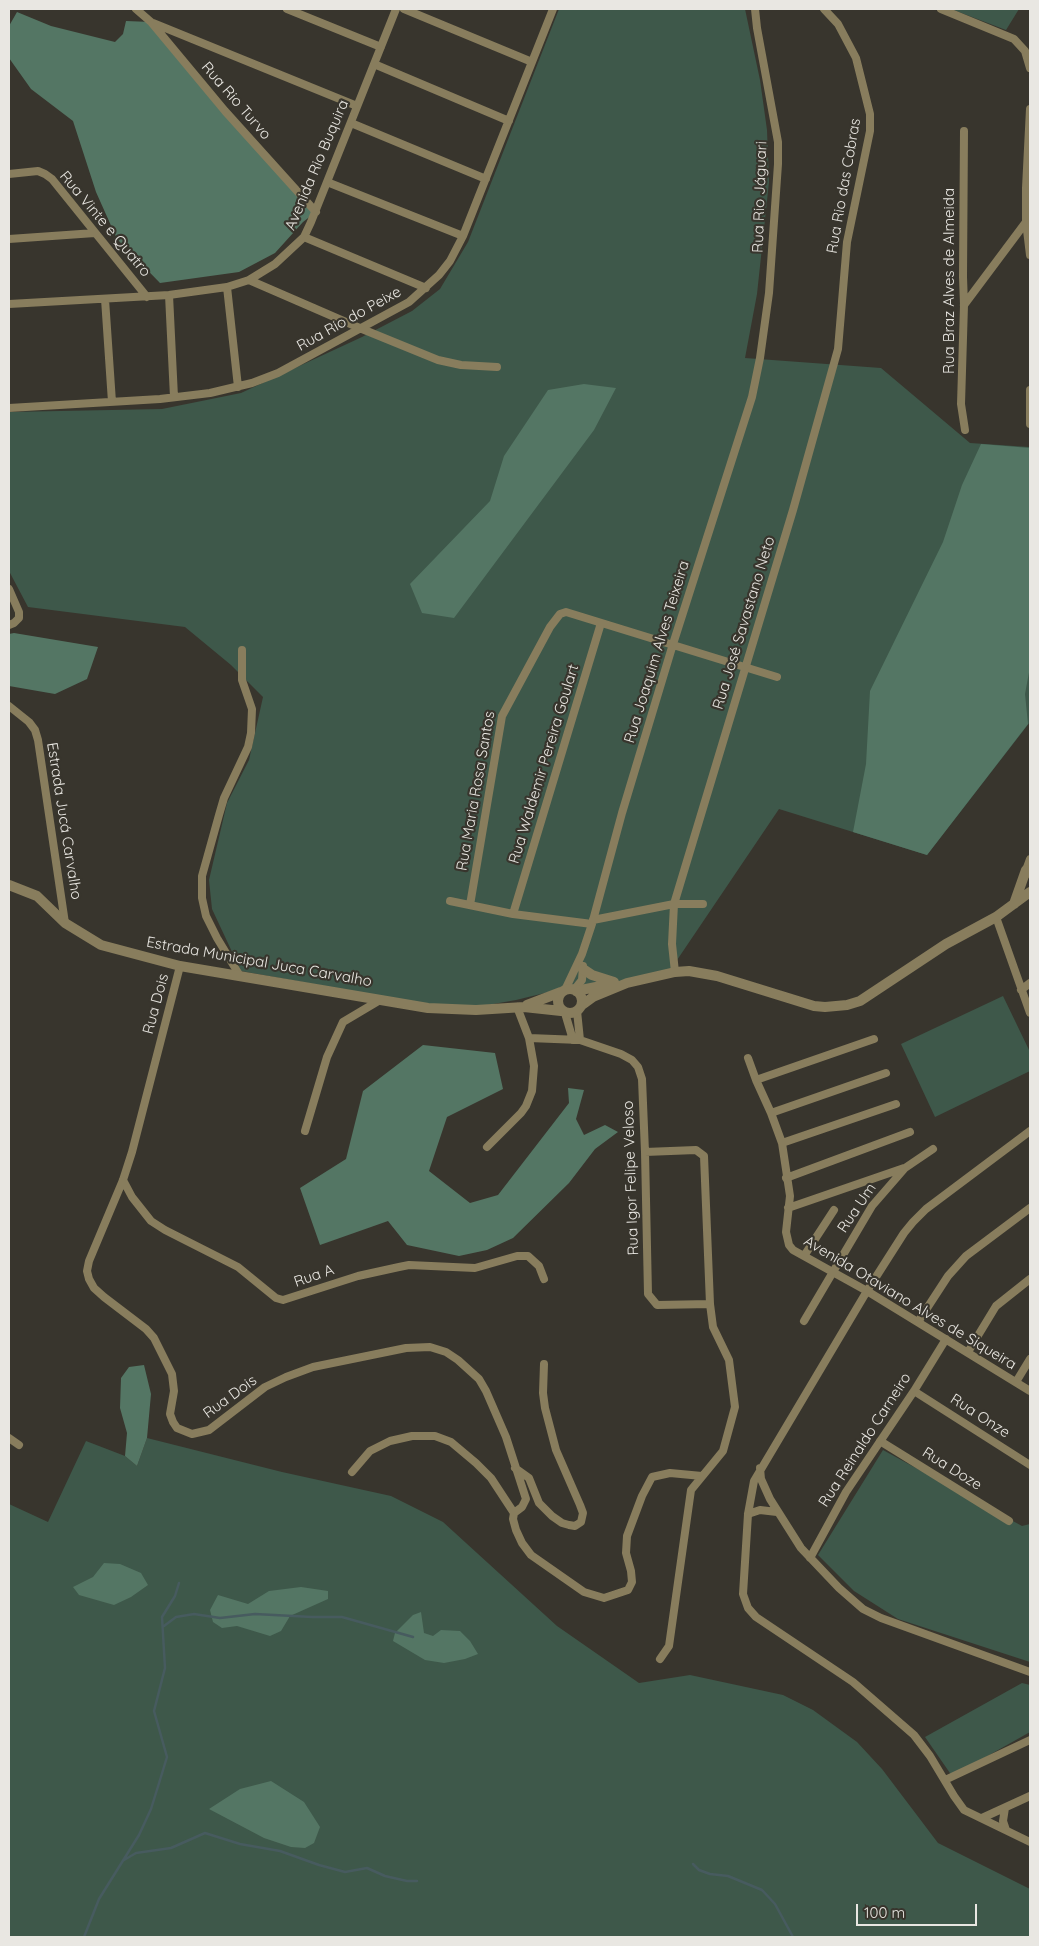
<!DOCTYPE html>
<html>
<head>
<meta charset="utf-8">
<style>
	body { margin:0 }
	#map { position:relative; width:1039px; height:1946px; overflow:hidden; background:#38352d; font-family:Quicksand,sans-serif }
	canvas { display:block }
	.frame { position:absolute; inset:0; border:10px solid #e9e7e2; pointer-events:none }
	.scale { position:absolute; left:856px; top:1904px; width:121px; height:22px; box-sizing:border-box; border:2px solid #e9e7e2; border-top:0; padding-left:6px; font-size:15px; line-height:18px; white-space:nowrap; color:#e9e7e2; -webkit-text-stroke:4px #38352d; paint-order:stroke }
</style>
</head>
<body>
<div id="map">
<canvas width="1039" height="1946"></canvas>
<div class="frame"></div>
<div class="scale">100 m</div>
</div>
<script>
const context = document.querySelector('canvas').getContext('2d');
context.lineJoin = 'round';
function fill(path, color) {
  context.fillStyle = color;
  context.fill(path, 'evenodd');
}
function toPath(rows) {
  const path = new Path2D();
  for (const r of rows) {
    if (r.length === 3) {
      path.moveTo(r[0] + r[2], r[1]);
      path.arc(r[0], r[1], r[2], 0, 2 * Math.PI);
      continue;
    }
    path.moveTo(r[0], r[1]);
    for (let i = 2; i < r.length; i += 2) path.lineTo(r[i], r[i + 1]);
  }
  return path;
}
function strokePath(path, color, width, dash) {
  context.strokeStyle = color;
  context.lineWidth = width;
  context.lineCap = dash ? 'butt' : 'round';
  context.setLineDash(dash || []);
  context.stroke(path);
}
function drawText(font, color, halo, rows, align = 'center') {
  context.font = font + ' Quicksand,sans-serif';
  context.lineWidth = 4.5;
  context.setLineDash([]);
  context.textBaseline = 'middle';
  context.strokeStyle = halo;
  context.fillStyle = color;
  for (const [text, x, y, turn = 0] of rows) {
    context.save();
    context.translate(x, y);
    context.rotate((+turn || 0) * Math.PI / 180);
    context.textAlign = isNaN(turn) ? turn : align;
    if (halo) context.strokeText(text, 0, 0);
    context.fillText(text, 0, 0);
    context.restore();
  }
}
const green = toPath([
	[559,9,745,9,760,80,767,130,769,182,757,294,745,358,881,368,970,443,1029,447,1030,722,927,855,779,809,671,969,613,983,553,991,516,1000,476,1007,429,1004,385,997,241,971,212,909,209,880,227,803,249,760,263,697,231,665,185,627,28,607,9,571,9,412,162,409,241,393,362,337,412,311,440,289,468,242],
	[951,9,1019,9,1006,30],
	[1003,996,1030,1052,1030,1071,935,1117,901,1044],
	[147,1438,282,1472,391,1496,443,1522,557,1626,639,1683,690,1675,783,1695,813,1710,857,1742,882,1769,938,1843,1030,1889,1030,1937,9,1937,9,1504,48,1522,86,1441,125,1456,137,1466],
	[883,1450,1022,1526,1030,1524,1030,1662,898,1619,854,1591,818,1555],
	[1022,1683,1030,1685,1030,1732,952,1776,925,1737]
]);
const forest = toPath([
	[17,12,51,26,115,42,123,34,126,21,151,22,316,212,303,222,275,253,239,272,160,283,117,239,96,192,73,121,31,89,9,58,9,26],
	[584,384,616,388,594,430,454,618,422,613,410,584,490,501,504,456,548,390],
	[981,444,1030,448,1030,667,1025,694,1028,724,927,855,853,832,866,764,870,691,943,542,962,485],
	[14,633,98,647,87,679,55,694,9,686,9,634],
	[423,1045,495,1053,503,1089,447,1117,429,1171,470,1203,498,1195,569,1103,568,1088,584,1090,576,1119,584,1135,605,1125,618,1132,595,1149,569,1183,513,1238,487,1250,459,1256,407,1245,388,1221,320,1245,300,1188,346,1159,363,1091],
	[144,1365,151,1394,147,1438,137,1466,125,1456,127,1433,120,1408,121,1378,129,1367],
	[104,1563,120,1564,141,1573,148,1585,131,1597,114,1605,79,1595,73,1587,93,1577],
	[301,1587,328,1591,328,1599,290,1616,281,1631,270,1636,237,1626,222,1628,213,1622,210,1610,218,1595,248,1604,269,1591],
	[421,1612,424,1633,433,1636,441,1630,460,1631,470,1641,478,1654,465,1659,444,1663,425,1660,393,1641,395,1633,413,1615],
	[271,1781,304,1802,320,1827,314,1843,305,1848,291,1847,264,1838,209,1809,240,1789]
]);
const stream = toPath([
	[164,1626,176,1617,194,1614,220,1618,255,1614,312,1617,342,1617,413,1637],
	[124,1860,136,1853,171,1848,205,1833,240,1844,280,1851,319,1865,345,1872,367,1868,385,1876,407,1881,417,1881],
	[693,1864,699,1870,710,1874,728,1876,762,1890,775,1904,793,1937],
	[84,1937,99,1899,139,1835,151,1809,160,1780,167,1757,154,1711,165,1668,162,1617,175,1596,179,1583]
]);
const minor = toPath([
	[136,9,151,22,225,111,316,212],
	[287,9,381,47],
	[404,9,532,62],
	[941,9,1014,39,1025,51,1030,68],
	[153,23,357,106],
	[374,64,509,121],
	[1030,109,1026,188,1026,222,1030,255],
	[351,123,486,179],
	[964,131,963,277,964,305,961,404,965,430],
	[9,174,38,171,45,174,52,179,147,297],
	[327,182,463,236],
	[304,237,426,288],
	[9,239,95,233],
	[249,280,362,329,438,360,461,365,497,367],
	[227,287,238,387],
	[169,295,174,397],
	[105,299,112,402],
	[9,304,169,295,227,287,249,280,275,264,304,237,311,222,396,9],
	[964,305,1026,222],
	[1030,390,1030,424],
	[9,408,160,399,210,393,252,383,278,373,409,302,439,275,450,261,463,236,553,9],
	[9,589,19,612,19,618,14,623,9,625],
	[9,706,29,722,35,730,38,740,65,923],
	[1030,859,1026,870,1030,874],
	[450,901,513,914,592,924],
	[470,905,502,716,550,627,560,614,566,612,777,677],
	[513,914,601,623],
	[996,917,1030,1013],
	[593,920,674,904,703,904],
	[180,966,132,1152,123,1180,89,1261,87,1271,89,1279,94,1288,104,1297,146,1329,154,1338,172,1374,174,1391,170,1414,173,1422,177,1428,192,1434,209,1430,265,1387,286,1377,313,1367,406,1348,430,1347,446,1352,458,1360,479,1379,486,1391,506,1437,526,1499,522,1507,514,1513,491,1478,476,1463,451,1442,435,1436,412,1436,390,1441,370,1451,352,1472],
	[675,972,672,944,674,904,793,510,838,349,847,242,870,131,870,114,856,58,838,24,824,9],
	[240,976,217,938,206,916,202,898,202,876,219,815,224,798,248,747,251,733,252,709,242,680,242,650],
	[565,990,582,954,592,924,622,813,673,644,752,397,760,358,769,293,778,164,778,142,757,28,755,9],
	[574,990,582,980,583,966],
	[1021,990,1030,983],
	[577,1011,580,1040],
	[565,1013,573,1040],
	[529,1038,580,1040,621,1054,632,1060,638,1067,642,1079,645,1152,648,1294,657,1305,710,1304],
	[748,1058,756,1080,771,1113,782,1143,790,1196,786,1232,789,1245,793,1250,867,1291,1030,1391],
	[756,1080,874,1039],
	[771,1113,886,1073],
	[305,1131,327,1057,343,1022,380,1000],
	[1030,1131,926,1209,913,1222,904,1233,867,1291,754,1481,748,1514,743,1594,748,1608,756,1617,853,1682,914,1735,930,1756,954,1796,964,1810,1030,1842],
	[782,1143,896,1104],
	[487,1147,521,1113,526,1106,532,1091,534,1066,529,1038,517,1007],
	[645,1152,696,1150,704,1156,710,1304,713,1327,729,1360,735,1407,723,1451,691,1490,669,1646,660,1659],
	[786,1178,910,1132],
	[123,1180,132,1197,151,1221,165,1230,238,1267,276,1298,283,1300,358,1276,399,1267,409,1265,475,1268,517,1256,528,1256,539,1266,544,1279],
	[788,1208,904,1168],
	[804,1256,834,1210],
	[804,1321,872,1206,905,1168,933,1149],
	[918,1322,948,1276,966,1256,1030,1208],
	[968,1352,996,1306,1030,1279],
	[1016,1382,1030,1359],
	[914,1391,1030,1465],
	[9,1438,19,1445],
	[880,1441,1009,1521],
	[515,1468,529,1478,539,1503,552,1516,562,1523,569,1525,575,1526,581,1522,583,1513,580,1505,556,1450,545,1408,543,1393,544,1364],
	[760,1468,761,1479,770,1499,801,1548,839,1588,863,1609,881,1618,1030,1672],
	[514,1513,513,1519,516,1530,522,1543,531,1555,584,1592,604,1598,628,1590,632,1582,631,1571,626,1553,627,1536,642,1496,652,1477,670,1473,702,1476],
	[748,1514,760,1510,777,1512],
	[810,1558,846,1492,914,1391,946,1339],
	[945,1780,1030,1740],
	[1005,1808,1003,1821,1006,1830],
	[982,1818,1030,1796]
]);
const tertiary = toPath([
	[9,885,37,896,65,923,101,945,180,966,428,1008,476,1010,524,1007,561,1011],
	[1014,904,1026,870],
	[583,969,592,975,614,982],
	[570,1001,12],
	[576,991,611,984],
	[527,1005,561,992],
	[582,1005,593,997,627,983,675,972,689,971,717,976,814,1006,825,1007,847,1005,860,1001,946,944,996,917,1030,892]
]);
const streetNames = [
	["Rua Rio Turvo",236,101,49],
	["Avenida Rio Buquira",317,165,-67],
	["Rua Rio das Cobras",844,186,-80],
	["Rua Rio Jáguari",760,197,-88],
	["Rua Vinte e Quatro",105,224,50],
	["Rua Braz Alves de Almeida",949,281,-90],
	["Rua Rio do Peixe",349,319,-29],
	["Rua José Savastano Neto",744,623,-73],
	["Rua Joaquim Alves Teixeira",657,652,-73],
	["Rua Waldemir Pereira Goulart",544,764,-73],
	["Rua Maria Rosa Santos",476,791,-80],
	["Estrada Jucá Carvalho",64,821,81],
	["Estrada Municipal Juca Carvalho",259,962,10],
	["Rua Dois",156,1004,-75],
	["Rua Igor Felipe Veloso",631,1178,-92],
	["Rua Um",857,1208,-56],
	["Rua A",314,1276,-19],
	["Avenida Otaviano Alves de Siqueira",910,1303,31],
	["Rua Dois",230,1397,-36],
	["Rua Onze",980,1416,33],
	["Rua Reinaldo Carneiro",865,1440,-57],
	["Rua Doze",952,1469,32]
];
fill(green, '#3e584a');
fill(forest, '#547664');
strokePath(stream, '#475b5f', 2.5);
strokePath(minor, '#887d5d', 8);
strokePath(tertiary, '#887d5d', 10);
drawText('15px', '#e9e7e2', '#38352d', streetNames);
</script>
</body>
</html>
